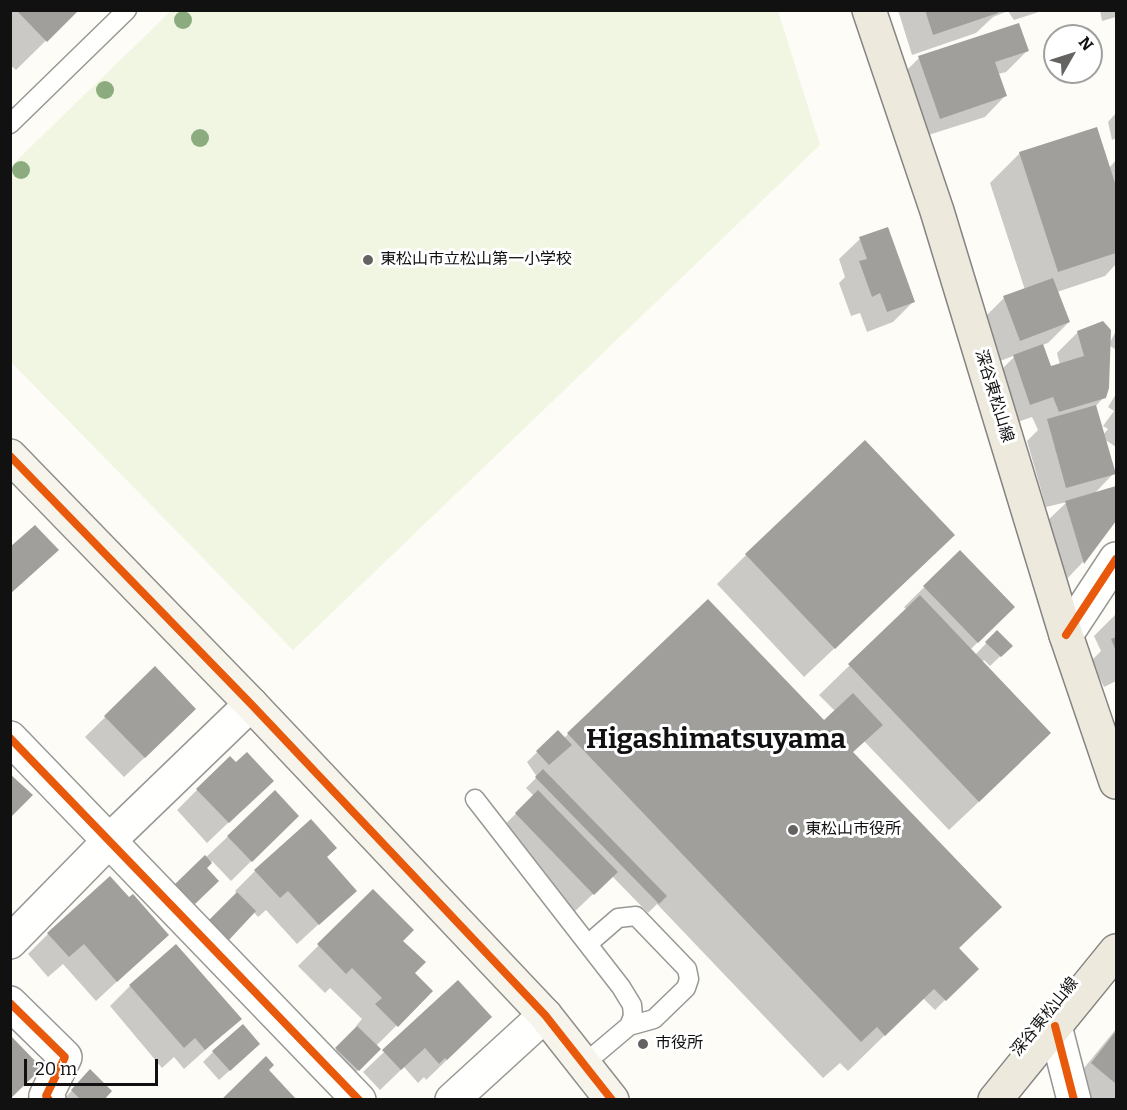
<!DOCTYPE html>
<html>
<head>
<meta charset="utf-8">
<style>
	body { margin:0 }
	#map { position:relative; width:1127px; height:1110px; overflow:hidden; background:#fdfcf7; font-family:Bitter,serif }
	canvas { display:block }
	.frame { position:absolute; inset:0; border:12px solid #111; pointer-events:none }
	.north { position:absolute; left:1043px; top:24px; width:60px; height:60px; box-sizing:border-box; background:#fff; border:2px solid #a0a0a0; border-radius:50%; rotate:51deg; font-size:16px; font-weight:700; line-height:24px; text-align:center; color:#111 }
	.north::after { content:''; display:block; margin:auto; width:21px; height:27px; background:#646362; clip-path:polygon(50% 0,100% 100%,50% 72%,0 100%) }
	.scale { position:absolute; left:24px; top:1059px; width:134px; height:27px; box-sizing:border-box; border:3px solid #111; border-top:0; padding-left:8px; font-size:18px; line-height:21px; white-space:nowrap; color:#111; -webkit-text-stroke:4px #fff; paint-order:stroke }
</style>
</head>
<body>
<div id="map">
<canvas width="1127" height="1110"></canvas>
<div class="frame"></div>
<div class="north">N</div>
<div class="scale">20 m</div>
</div>
<script>
const context = document.querySelector('canvas').getContext('2d');
context.lineJoin = 'round';
function fill(path, color) {
  context.fillStyle = color;
  context.fill(path, 'evenodd');
}
function toPath(rows) {
  const path = new Path2D();
  for (const r of rows) {
    path.moveTo(r[0], r[1]);
    for (let i = 2; i < r.length; i += 2) path.lineTo(r[i], r[i + 1]);
  }
  return path;
}
function strokePath(path, color, width, dash) {
  context.strokeStyle = color;
  context.lineWidth = width;
  context.lineCap = dash ? 'butt' : 'round';
  context.setLineDash(dash || []);
  context.stroke(path);
}
function drawText(font, color, halo, rows, align = 'center') {
  context.font = font + ' Bitter,"Noto Sans JP",serif';
  context.lineWidth = 6;
  context.setLineDash([]);
  context.textBaseline = 'middle';
  context.strokeStyle = halo;
  context.fillStyle = color;
  for (const [text, x, y, turn = 0] of rows) {
    context.save();
    context.translate(x, y);
    context.rotate((+turn || 0) * Math.PI / 180);
    context.textAlign = isNaN(turn) ? turn : align;
    if (halo) context.strokeText(text, 0, 0);
    context.fillText(text, 0, 0);
    context.restore();
  }
}
const pitch = toPath([
	[172,10,778,11,820,145,293,650,11,362,11,166]
]);
const shadow = toPath([
	[10,10,77,10,16,70,10,65],
	[898,10,1045,10,1014,20,1008,11,993,17,976,33,912,55],
	[1100,10,1116,10,1116,17,1102,21],
	[1027,51,1006,72,998,74,1005,96,985,117,919,138,899,78,919,58],
	[1116,113,1116,138,1112,140,1108,122],
	[1020,153,1109,168,1116,160,1116,264,1105,276,1057,292,1069,322,1048,343,1042,345,1050,368,1060,365,1057,353,1077,333,1103,323,1109,344,1116,331,1116,350,1109,345,1104,397,1095,407,1103,435,1108,429,1103,426,1114,411,1108,407,1116,394,1116,447,1104,439,1114,473,1094,494,1116,487,1116,518,1082,563,1063,583,1045,523,1067,502,1046,507,1027,441,1038,430,1032,417,1009,425,994,377,1016,355,1000,361,984,318,1004,298,1025,290,990,183],
	[860,239,913,302,893,322,867,332,860,313,851,316,839,283,845,277,839,259],
	[960,552,1013,607,970,650,975,655,997,632,1011,646,990,666,984,660,982,662,1020,763,949,830,864,741,852,752,1000,907,958,949,976,969,935,1010,923,998,848,1071,840,1063,823,1078,657,904,648,913,612,876,572,914,495,834,534,796,526,788,537,777,527,762,558,732,564,738,708,601,824,722,836,712,819,695,907,610,904,607],
	[746,555,924,564,804,677,717,584],
	[1116,614,1116,681,1104,687,1091,661,1101,651,1094,636],
	[155,668,174,730,124,777,85,737],
	[236,764,251,801,207,843,177,810,197,790],
	[275,792,297,816,231,881,212,861,205,868,217,881,184,913,166,895],
	[325,858,355,891,297,944,266,910,258,917,235,891,255,871],
	[373,891,401,941,413,973,431,991,376,1046,379,1049,348,1080,326,1059,358,1028,356,1026,362,1019,330,988,325,993,298,966],
	[48,934,167,935,96,1001,63,964,48,977,28,954],
	[458,982,470,1038,426,1080,424,1077,418,1083,404,1067,380,1090,363,1072],
	[130,986,240,1019,184,1069,174,1057,162,1068,110,1006],
	[1116,1029,1116,1100,1090,1100,1071,1084],
	[213,1052,248,1054,219,1080,203,1062],
	[90,1071,102,1100,63,1100]
]);
const building = toPath([
	[16,10,79,10,47,42],
	[925,10,998,10,998,13,933,35],
	[1019,23,1029,51,995,62,1007,96,940,119,918,56],
	[1097,127,1116,186,1116,253,1058,272,1019,152],
	[888,227,915,302,887,312,880,293,872,297,859,261,867,259,859,237],
	[1053,278,1070,322,1020,341,1003,296],
	[1103,321,1111,330,1109,388,1106,398,1059,412,1053,397,1030,405,1013,355,1043,344,1051,366,1084,356,1077,331],
	[1096,405,1116,474,1066,488,1047,419],
	[865,440,955,535,835,649,745,554],
	[1116,486,1116,521,1084,564,1065,501],
	[35,525,59,550,10,594,10,547],
	[960,550,1015,607,978,643,923,586],
	[920,595,1051,733,979,802,848,664],
	[708,599,824,720,853,693,883,725,853,752,1002,907,959,948,979,969,946,1001,934,989,885,1036,877,1027,861,1042,567,733],
	[997,630,1013,646,1001,657,985,642],
	[1116,637,1116,651,1111,639],
	[155,666,196,709,145,758,104,716],
	[558,730,572,745,549,765,536,751],
	[247,752,274,781,229,823,196,789,230,756,236,762],
	[543,769,667,896,659,904,535,777],
	[10,774,33,795,10,818],
	[275,790,299,816,252,862,227,836],
	[538,790,618,872,594,895,515,813],
	[311,819,337,848,327,857,357,891,319,925,288,891,280,898,254,870],
	[205,855,212,863,207,868,219,881,195,904,175,884],
	[110,876,129,897,133,894,169,935,117,982,84,944,69,957,47,933],
	[373,889,414,930,403,941,426,962,415,973,433,991,398,1027,375,1004,382,998,352,968,346,974,317,944],
	[237,892,256,911,228,941,208,921],
	[176,944,242,1019,205,1050,195,1038,184,1048,129,985],
	[458,980,492,1017,447,1060,445,1058,439,1064,425,1048,401,1070,382,1050],
	[243,1024,260,1044,230,1071,212,1051],
	[357,1026,381,1049,359,1071,335,1048],
	[1116,1031,1116,1084,1091,1063],
	[10,1035,42,1068,10,1099],
	[266,1056,274,1065,269,1070,297,1100,221,1100],
	[90,1069,112,1091,104,1100,81,1100,71,1090]
]);
const lane = toPath([
	[10,124,127,10],
	[475,799,621,987,632,1005,633,1016,629,1026,584,1064],
	[588,944,618,918,636,916,687,969,689,979,686,988,654,1019,629,1026]
]);
const street = toPath([
	[1066,635,1116,559],
	[10,738,359,1100],
	[10,942,109,841,251,704],
	[10,1003,65,1057,46,1096,49,1100],
	[1055,1026,1074,1100],
	[452,1100,545,1015]
]);
const secondary = toPath([
	[10,456,251,704,545,1015,612,1100]
]);
const primary = toPath([
	[869,10,937,211,1066,635,1116,782],
	[995,1100,1116,951]
]);
const cycleway = toPath([
	[10,456,251,704,545,1015,612,1100],
	[1066,635,1116,559],
	[10,738,359,1100],
	[10,1003,65,1057,46,1096,49,1100],
	[1055,1026,1074,1100]
]);
const trees = [
	[183,20],
	[105,90],
	[200,138],
	[21,170]
];
const markers = [
	[368,260,6,"#646362"],
	[793,830,6,"#646362"],
	[643,1044,6,"#646362"]
];
const poiNames = [
	["東松山市立松山第一小学校",380,260],
	["東松山市役所",805,830],
	["市役所",655,1044]
];
const streetNames = [
	["深谷東松山線",994,396,73],
	["深谷東松山線",1045,1017,-51]
];
const townNames = [
	["Higashimatsuyama",716,740]
];
fill(pitch, '#f0f6e1');
fill(shadow, '#0003');
fill(building, '#a19f9c');
strokePath(lane, '#979795', 21);
strokePath(street, '#979795', 36);
strokePath(secondary, '#8e8d8b', 36);
strokePath(primary, '#858482', 36);
strokePath(lane, '#fffffe', 18);
strokePath(street, '#fffffe', 33);
strokePath(secondary, '#f6f4eb', 33);
strokePath(primary, '#ede9dc', 33);
strokePath(cycleway, '#e8590c', 8);
context.fillStyle = '#8cac80';
for (const [x, y] of trees) {
  context.beginPath();
  context.arc(x, y, 9, 0, 2 * Math.PI);
  context.fill();
}
for (const [x, y, r, color] of markers) {
  const dot = new Path2D();
  dot.arc(x, y, r, 0, 2 * Math.PI);
  context.fillStyle = color;
  context.fill(dot);
  strokePath(dot, '#fff', 2);
}
drawText('16px', '#111', '#fff', poiNames, 'left');
drawText('16px', '#111', '#fff', streetNames);
drawText('bold 28px', '#111', '#fff', townNames);
</script>
</body>
</html>
